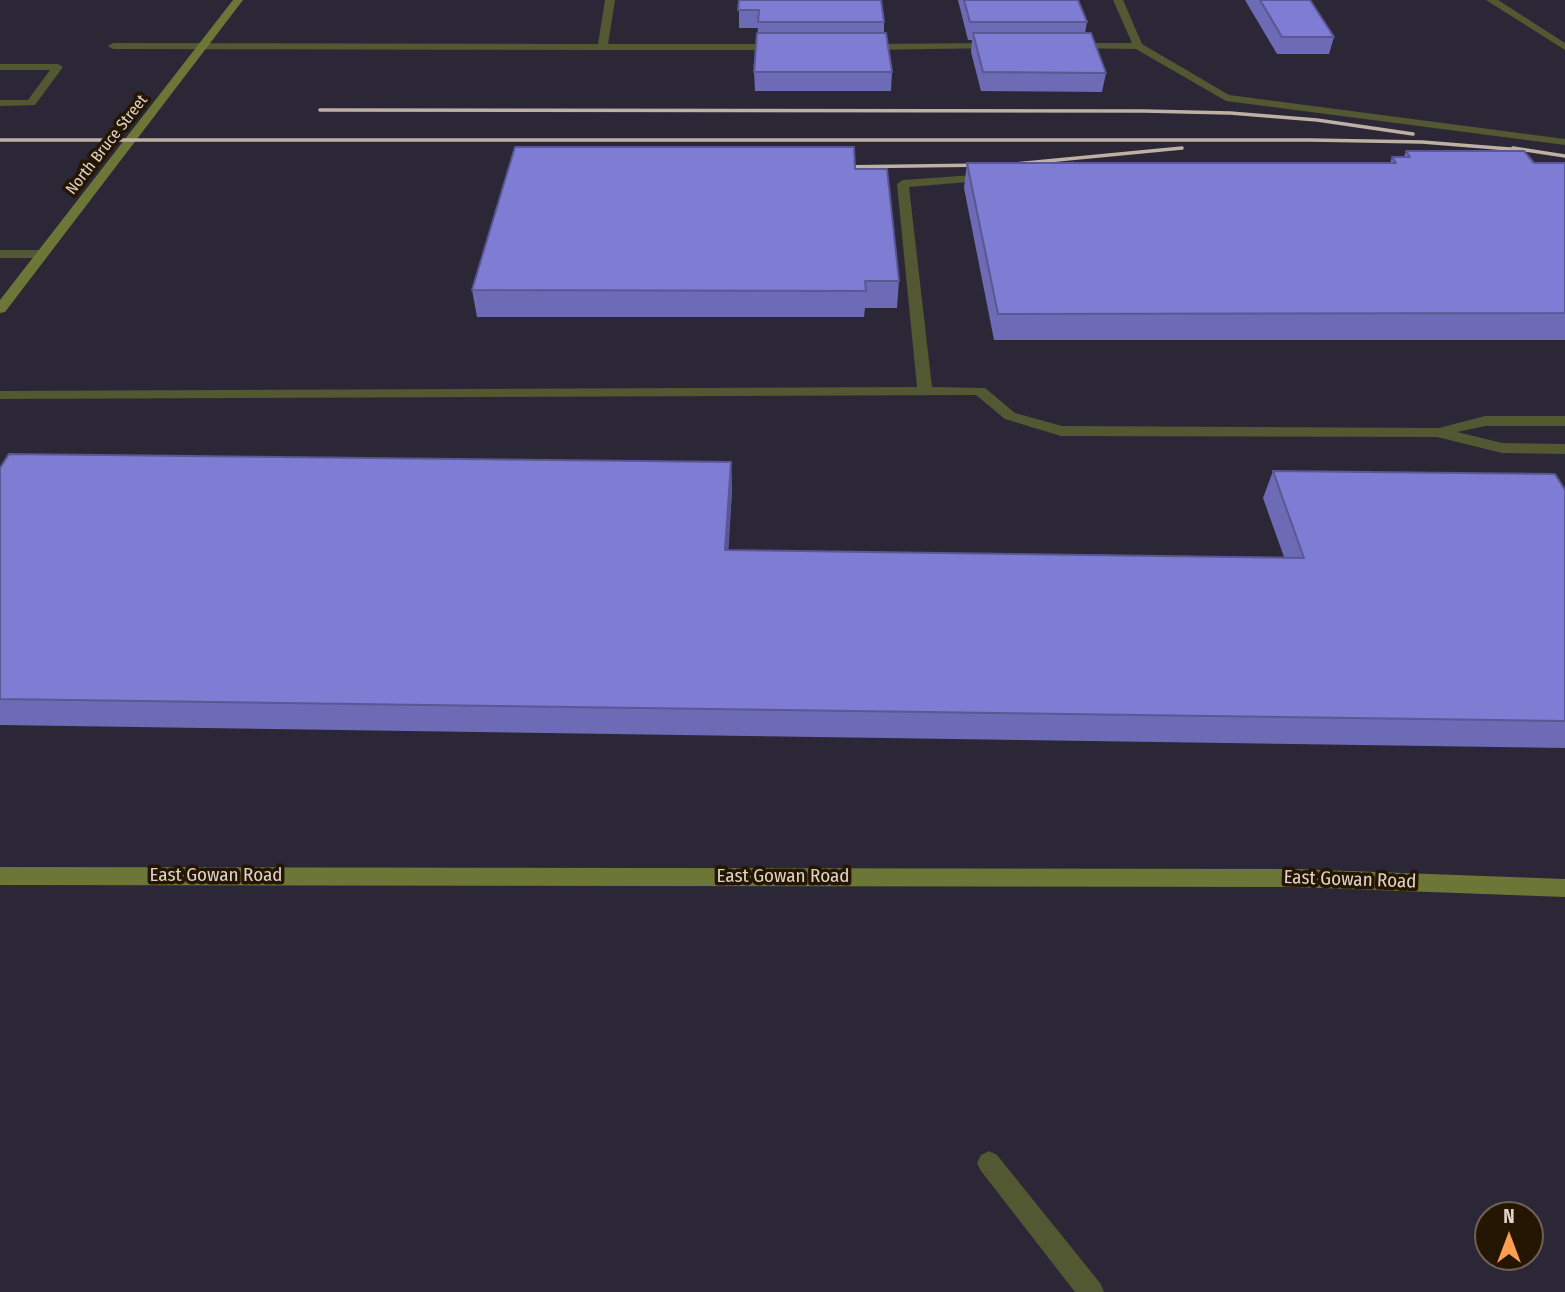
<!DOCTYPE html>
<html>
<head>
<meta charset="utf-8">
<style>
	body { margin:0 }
	#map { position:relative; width:1565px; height:1292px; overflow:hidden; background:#2f1f0c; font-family:"Fira Sans Condensed",sans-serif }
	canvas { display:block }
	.north { position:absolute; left:1474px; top:1201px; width:70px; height:70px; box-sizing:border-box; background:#251604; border:2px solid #6f6252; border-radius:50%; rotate:0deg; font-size:19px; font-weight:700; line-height:28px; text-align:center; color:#ded3c7 }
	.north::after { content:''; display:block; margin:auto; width:24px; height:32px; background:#fc9e52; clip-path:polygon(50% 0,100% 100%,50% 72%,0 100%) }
</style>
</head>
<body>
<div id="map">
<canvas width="1565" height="1292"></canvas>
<div class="north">N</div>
</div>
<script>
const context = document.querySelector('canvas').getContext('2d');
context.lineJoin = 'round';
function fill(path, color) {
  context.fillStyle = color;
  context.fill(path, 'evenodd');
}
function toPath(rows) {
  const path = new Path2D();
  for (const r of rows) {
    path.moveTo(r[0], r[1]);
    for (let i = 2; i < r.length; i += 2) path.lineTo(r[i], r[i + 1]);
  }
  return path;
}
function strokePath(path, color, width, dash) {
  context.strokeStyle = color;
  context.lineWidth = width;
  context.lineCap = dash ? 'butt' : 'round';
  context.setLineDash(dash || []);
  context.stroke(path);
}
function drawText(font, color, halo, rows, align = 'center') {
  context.font = font + ' "Fira Sans Condensed",sans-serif';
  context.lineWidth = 7;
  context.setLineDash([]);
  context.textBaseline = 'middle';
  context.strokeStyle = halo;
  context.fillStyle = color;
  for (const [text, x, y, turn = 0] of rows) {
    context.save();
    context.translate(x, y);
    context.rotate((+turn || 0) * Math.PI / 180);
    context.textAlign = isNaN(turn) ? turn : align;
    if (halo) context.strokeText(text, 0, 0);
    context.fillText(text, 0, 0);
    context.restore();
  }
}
const industrial = toPath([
	[0,0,1565,0,1565,1292,0,1292],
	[1488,1215,1530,1215,1530,1257,1488,1257]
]);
const lane = toPath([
	[605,0,615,0,608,44,778,44,783,47,778,50,602,50,113,49,108,46,113,43,598,44,605,0],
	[1113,0,1123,0,1142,44,1229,95,1565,139,1565,145,1226,101,1136,49,1068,48,1067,46,1072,43,1132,43,1113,0],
	[1486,0,1498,0,1565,43,1565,50,1486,0],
	[995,43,1000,46,999,48,866,50,861,47,866,44,995,43],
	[0,64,58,64,63,67,35,105,0,106,0,100,28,100,50,70,0,70,0,64],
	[988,174,992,176,992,180,909,187,932,387,985,388,1015,413,1062,426,1439,428,1485,416,1565,416,1565,426,1485,426,1457,432,1502,443,1565,444,1565,454,1502,453,1437,437,1061,436,1005,419,976,395,0,399,0,391,917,387,897,184,903,180,988,174],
	[0,250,43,250,49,254,43,258,0,258,0,250],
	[989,1151,997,1155,1100,1283,1104,1292,1075,1292,981,1171,977,1163,981,1155,989,1151]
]);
const secondary = toPath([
	[233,0,243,0,5,312,0,313,0,300,233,0],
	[0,867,1294,869,1565,879,1565,897,1294,887,0,885,0,867]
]);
const rail = toPath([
	[320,110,1144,111,1230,113,1317,120,1413,134],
	[0,140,1311,140,1422,142,1522,150],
	[1513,148,1565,156],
	[1015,164,1182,148],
	[836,167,987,165]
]);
const wall = toPath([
	[739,0,884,22,884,33,892,72,891,91,755,91,754,72,758,28,739,28],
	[958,0,1078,0,1087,22,1085,33,1106,73,1102,92,981,91,971,52,972,40,968,40],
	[1245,0,1310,0,1334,37,1329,54,1277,54],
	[1406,151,1534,163,1565,163,1565,340,994,340,964,188,967,163,1390,163,1392,157,1404,157],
	[855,169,899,281,897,308,865,308,864,317,477,317,472,290],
	[731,462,732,490,728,550,1284,557,1263,498,1273,471,1565,490,1565,748,0,725,0,468]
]);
const shadedWall = toPath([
	[731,462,732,490,727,578,725,550]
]);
const building = toPath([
	[739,0,881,0,884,22,758,22,759,10,738,10,739,0],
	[964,0,1078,0,1087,22,970,22,964,0],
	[1260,0,1310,0,1334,37,1282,37,1260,0],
	[757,33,886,33,892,72,754,72,757,33],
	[973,33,1091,33,1106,73,983,72,973,33],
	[515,147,854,147,855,169,887,169,899,281,865,281,866,291,472,290,515,147],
	[1406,151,1524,151,1534,163,1565,163,1565,313,998,314,967,163,1396,163,1392,157,1410,157,1406,151],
	[9,454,731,462,725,550,1304,558,1273,471,1555,474,1565,490,1565,721,0,699,0,468,9,454]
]);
const farStreetnames = [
	["North Bruce Street",107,145,-52]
];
const streetNames = [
	["East Gowan Road",216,876],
	["East Gowan Road",783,877],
	["East Gowan Road",1350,880,2]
];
fill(industrial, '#2c2737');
fill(lane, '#525832');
fill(secondary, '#6c7636');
strokePath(rail, '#bdb1a4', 3.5);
fill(wall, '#6d6bb5');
fill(shadedWall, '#595794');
fill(building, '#7f7cd3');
strokePath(building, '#595794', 2);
drawText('16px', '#ded3c7', '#251604', farStreetnames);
drawText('19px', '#ded3c7', '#251604', streetNames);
</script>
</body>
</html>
